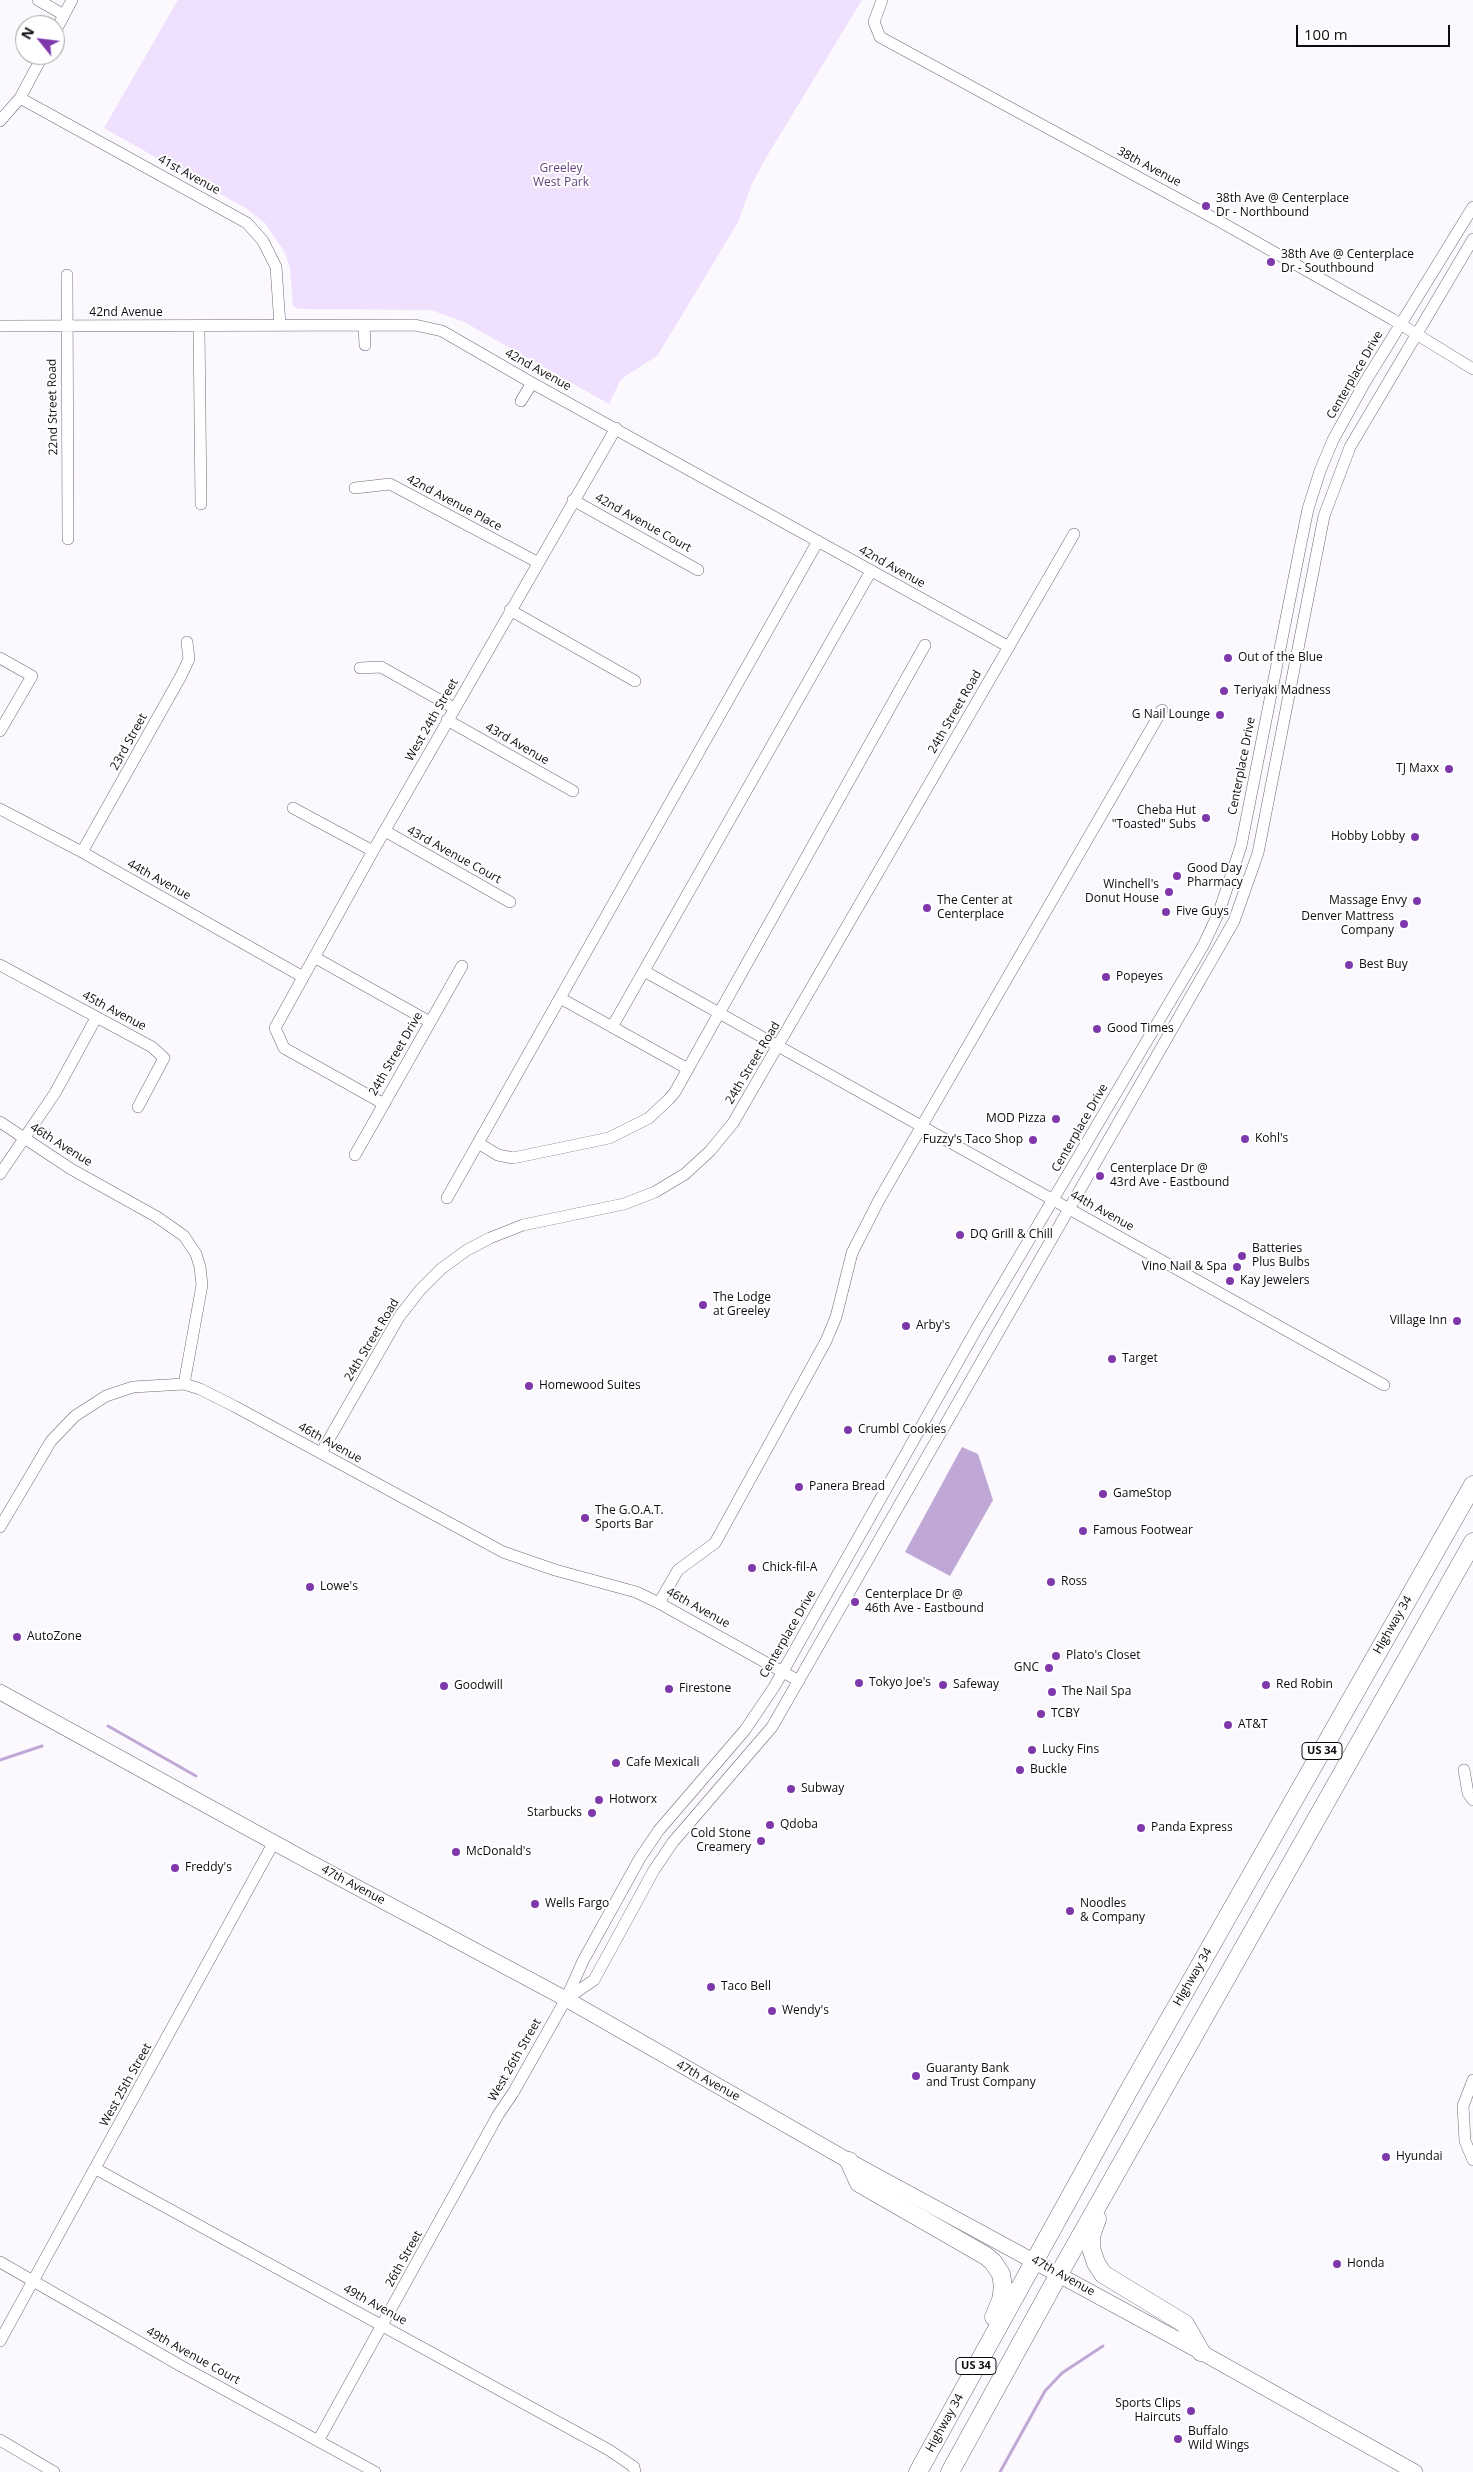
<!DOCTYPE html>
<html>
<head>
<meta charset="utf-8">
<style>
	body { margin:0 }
	#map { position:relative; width:1473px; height:2472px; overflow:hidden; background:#fbf9fd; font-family:"Open Sans",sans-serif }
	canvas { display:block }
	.north { position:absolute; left:15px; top:15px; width:50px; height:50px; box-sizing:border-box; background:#fff; border:1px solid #9f9da0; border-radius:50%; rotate:299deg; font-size:14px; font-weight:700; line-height:20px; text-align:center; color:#0e0a11 }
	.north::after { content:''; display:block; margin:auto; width:18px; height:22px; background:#7e38ab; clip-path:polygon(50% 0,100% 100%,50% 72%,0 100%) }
	.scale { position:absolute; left:1296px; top:25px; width:154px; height:22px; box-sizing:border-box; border:2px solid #0e0a11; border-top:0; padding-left:6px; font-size:15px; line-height:18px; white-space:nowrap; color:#0e0a11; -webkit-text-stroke:4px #fff; paint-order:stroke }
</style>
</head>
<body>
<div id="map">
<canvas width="1473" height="2472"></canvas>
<div class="north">N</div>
<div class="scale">100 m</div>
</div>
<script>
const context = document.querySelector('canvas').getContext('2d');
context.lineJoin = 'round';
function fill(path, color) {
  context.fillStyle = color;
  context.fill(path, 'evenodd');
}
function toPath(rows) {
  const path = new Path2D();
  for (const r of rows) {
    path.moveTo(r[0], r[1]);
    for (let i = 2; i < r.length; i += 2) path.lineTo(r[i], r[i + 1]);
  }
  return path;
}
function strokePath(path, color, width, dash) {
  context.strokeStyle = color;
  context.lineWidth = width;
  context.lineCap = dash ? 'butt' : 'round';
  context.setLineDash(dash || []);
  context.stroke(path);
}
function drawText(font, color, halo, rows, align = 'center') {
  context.font = font + ' "Open Sans",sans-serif';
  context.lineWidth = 4;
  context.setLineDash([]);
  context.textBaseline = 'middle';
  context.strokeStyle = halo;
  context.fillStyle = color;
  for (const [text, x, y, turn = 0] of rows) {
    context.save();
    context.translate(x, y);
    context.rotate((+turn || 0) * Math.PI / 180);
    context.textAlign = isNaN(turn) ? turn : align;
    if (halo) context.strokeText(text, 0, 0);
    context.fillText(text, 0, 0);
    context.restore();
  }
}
const green = toPath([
	[178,0,862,0,764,161,751,186,738,222,676,325,657,356,621,379,609,404,464,322,431,310,298,309,293,306,290,268,284,251,265,223,247,209,104,128]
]);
const water = toPath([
	[962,1447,978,1454,993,1500,950,1576,905,1552]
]);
const stream = toPath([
	[108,1726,196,1776],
	[0,1760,42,1746],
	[1000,2472,1045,2391,1062,2373,1103,2346]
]);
const minor = toPath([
	[38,0,64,15],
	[882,0,874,22,880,37,1219,221,1392,319,1473,369],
	[55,32,72,0],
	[20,98,247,223,263,241,276,267,280,325],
	[0,121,20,98,43,55],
	[67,275,68,539],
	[0,326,415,325,442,331,532,383,1009,647],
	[364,326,365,345],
	[199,327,201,504],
	[521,401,532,383],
	[355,488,390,484,537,562],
	[573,500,698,570],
	[510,610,635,681],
	[0,658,32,676,0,731],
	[360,668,381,667,454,708],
	[447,720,573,791],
	[293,808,373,851],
	[0,809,82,852,303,977],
	[385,831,510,902],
	[82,852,181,676,189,659,187,642],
	[314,957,430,1022],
	[0,965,152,1047,164,1058,138,1107],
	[644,971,1384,1385],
	[560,998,688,1069],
	[612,1027,871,571],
	[384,1104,284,1048,275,1028,373,851,616,428],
	[0,1122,71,1169,157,1217,184,1236,196,1254,200,1267,202,1285,184,1384],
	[478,1143,498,1155,513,1158,609,1138,649,1118,669,1099,675,1092,925,645],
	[355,1155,462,966],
	[0,1174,55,1093,96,1018],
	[447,1198,818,541],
	[321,1453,399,1317,420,1290,441,1269,467,1250,490,1238,523,1225,624,1204,655,1192,685,1174,710,1151,733,1123,1074,534],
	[0,1527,51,1441,75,1416,106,1396,133,1387,184,1384,200,1389,234,1406,503,1552,555,1570,636,1592,659,1603,799,1681],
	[659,1603,678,1570,715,1543,826,1341,836,1317,852,1253,879,1200,1162,710],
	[1464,1770,1468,1793,1473,1800],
	[566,1999,594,1980,654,1870,673,1842,772,1727,1234,921,1258,853,1324,516,1350,447,1473,239],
	[1473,2080,1463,2106,1465,2141,1473,2160],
	[96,2169,609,2450,634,2467,635,2472],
	[0,2262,181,2366,375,2472],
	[0,2341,274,1842],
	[0,2440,54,2472],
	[318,2441,498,2115,513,2093,566,1999,583,1961,640,1858,659,1830,745,1730,774,1687,977,1328,1203,946,1219,912,1241,846,1300,548,1308,509,1320,471,1333,440,1365,382,1473,207]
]);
const major = toPath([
	[0,1692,304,1859,566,1999,849,2161,1199,2351,1415,2472]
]);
const highway = toPath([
	[849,2161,859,2183,986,2256,993,2262,1001,2274,1003,2287,1001,2300,994,2317],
	[1097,2219,1091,2236,1091,2248,1096,2263,1103,2274,1185,2324,1201,2352],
	[918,2472,1129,2090,1473,1485],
	[950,2472,1059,2274,1473,1542]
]);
const markers = [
	[1206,206,5,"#7e38ab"],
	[1271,262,5,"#7e38ab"],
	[1228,658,5,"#7e38ab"],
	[1224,691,5,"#7e38ab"],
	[1220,715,5,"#7e38ab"],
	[1449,769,5,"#7e38ab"],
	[1206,818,5,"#7e38ab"],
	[1415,837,5,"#7e38ab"],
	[1177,876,5,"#7e38ab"],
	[1169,892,5,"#7e38ab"],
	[1417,901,5,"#7e38ab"],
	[927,908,5,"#7e38ab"],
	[1166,912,5,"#7e38ab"],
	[1404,924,5,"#7e38ab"],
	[1349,965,5,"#7e38ab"],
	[1106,977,5,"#7e38ab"],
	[1097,1029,5,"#7e38ab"],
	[1056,1119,5,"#7e38ab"],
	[1245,1139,5,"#7e38ab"],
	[1033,1140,5,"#7e38ab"],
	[1100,1176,5,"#7e38ab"],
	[960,1235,5,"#7e38ab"],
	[1242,1256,5,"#7e38ab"],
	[1237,1267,5,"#7e38ab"],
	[1230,1281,5,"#7e38ab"],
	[703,1305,5,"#7e38ab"],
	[1457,1321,5,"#7e38ab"],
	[906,1326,5,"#7e38ab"],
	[1112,1359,5,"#7e38ab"],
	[529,1386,5,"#7e38ab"],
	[848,1430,5,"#7e38ab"],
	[799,1487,5,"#7e38ab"],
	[1103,1494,5,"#7e38ab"],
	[585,1518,5,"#7e38ab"],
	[1083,1531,5,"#7e38ab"],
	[752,1568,5,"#7e38ab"],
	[1051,1582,5,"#7e38ab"],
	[310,1587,5,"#7e38ab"],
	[855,1602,5,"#7e38ab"],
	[17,1637,5,"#7e38ab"],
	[1056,1656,5,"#7e38ab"],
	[1049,1668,5,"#7e38ab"],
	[859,1683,5,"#7e38ab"],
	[943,1685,5,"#7e38ab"],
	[1266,1685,5,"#7e38ab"],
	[444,1686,5,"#7e38ab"],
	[669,1689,5,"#7e38ab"],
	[1052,1692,5,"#7e38ab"],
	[1041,1714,5,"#7e38ab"],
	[1228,1725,5,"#7e38ab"],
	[1032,1750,5,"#7e38ab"],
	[616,1763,5,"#7e38ab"],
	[1020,1770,5,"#7e38ab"],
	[791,1789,5,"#7e38ab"],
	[599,1800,5,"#7e38ab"],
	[592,1813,5,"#7e38ab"],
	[770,1825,5,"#7e38ab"],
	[1141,1828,5,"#7e38ab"],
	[761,1841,5,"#7e38ab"],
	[456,1852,5,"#7e38ab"],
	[175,1868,5,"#7e38ab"],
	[535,1904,5,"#7e38ab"],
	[1070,1911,5,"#7e38ab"],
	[711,1987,5,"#7e38ab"],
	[772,2011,5,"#7e38ab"],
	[916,2076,5,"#7e38ab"],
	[1386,2157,5,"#7e38ab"],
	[1337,2264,5,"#7e38ab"],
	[1191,2411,5,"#7e38ab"],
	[1178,2439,5,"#7e38ab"]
];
const shields = [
	[1322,1751,40],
	[976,2366,40]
];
const shieldNames = [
	["US 34",1322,1751],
	["US 34",976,2366]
];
const streetNames = [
	["38th Avenue",1149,167,28],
	["41st Avenue",189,175,29],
	["42nd Avenue",126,313],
	["42nd Avenue",538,370,29],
	["Centerplace Drive",1355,375,-60],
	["22nd Street Road",53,407,-91],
	["42nd Avenue Place",454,503,28],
	["42nd Avenue Court",643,523,29],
	["42nd Avenue",892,567,29],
	["24th Street Road",955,712,-60],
	["West 24th Street",432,720,-60],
	["23rd Street",129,742,-61],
	["43rd Avenue",517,744,30],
	["Centerplace Drive",1242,766,-79],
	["43rd Avenue Court",454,855,29],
	["44th Avenue",159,880,29],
	["45th Avenue",114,1011,28],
	["24th Street Drive",396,1054,-60],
	["24th Street Road",753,1063,-59],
	["Centerplace Drive",1080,1128,-60],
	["46th Avenue",61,1145,32],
	["44th Avenue",1102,1211,29],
	["24th Street Road",372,1340,-59],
	["46th Avenue",330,1443,29],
	["46th Avenue",698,1608,29],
	["Highway 34",1393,1625,-60],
	["Centerplace Drive",788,1634,-60],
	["47th Avenue",353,1885,28],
	["Highway 34",1193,1977,-60],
	["West 26th Street",515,2060,-60],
	["47th Avenue",708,2081,29],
	["West 25th Street",126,2085,-61],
	["26th Street",404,2259,-61],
	["47th Avenue",1063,2276,29],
	["49th Avenue",375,2305,29],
	["49th Avenue Court",193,2356,29],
	["Highway 34",945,2423,-61]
];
const parkNames = [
	["Greeley",561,169],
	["West Park",561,183]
];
const poiNames = [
	["38th Ave @ Centerplace",1216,199],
	["Dr - Northbound",1216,213],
	["38th Ave @ Centerplace",1281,255],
	["Dr - Southbound",1281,269],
	["Out of the Blue",1238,658],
	["Teriyaki Madness",1234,691],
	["G Nail Lounge",1210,715,"right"],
	["TJ Maxx",1439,769,"right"],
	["Cheba Hut",1196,811,"right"],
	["\"Toasted\" Subs",1196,825,"right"],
	["Hobby Lobby",1405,837,"right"],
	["Good Day",1187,869],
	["Pharmacy",1187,883],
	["Winchell's",1159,885,"right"],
	["Donut House",1159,899,"right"],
	["The Center at",937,901],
	["Centerplace",937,915],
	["Massage Envy",1407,901,"right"],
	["Five Guys",1176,912],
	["Denver Mattress",1394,917,"right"],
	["Company",1394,931,"right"],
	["Best Buy",1359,965],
	["Popeyes",1116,977],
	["Good Times",1107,1029],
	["MOD Pizza",1046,1119,"right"],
	["Kohl's",1255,1139],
	["Fuzzy's Taco Shop",1023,1140,"right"],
	["Centerplace Dr @",1110,1169],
	["43rd Ave - Eastbound",1110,1183],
	["DQ Grill & Chill",970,1235],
	["Batteries",1252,1249],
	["Plus Bulbs",1252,1263],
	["Vino Nail & Spa",1227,1267,"right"],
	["Kay Jewelers",1240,1281],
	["The Lodge",713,1298],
	["at Greeley",713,1312],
	["Village Inn",1447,1321,"right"],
	["Arby's",916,1326],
	["Target",1122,1359],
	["Homewood Suites",539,1386],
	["Crumbl Cookies",858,1430],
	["Panera Bread",809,1487],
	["GameStop",1113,1494],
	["The G.O.A.T.",595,1511],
	["Sports Bar",595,1525],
	["Famous Footwear",1093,1531],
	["Chick-fil-A",762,1568],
	["Ross",1061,1582],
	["Lowe's",320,1587],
	["Centerplace Dr @",865,1595],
	["46th Ave - Eastbound",865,1609],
	["AutoZone",27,1637],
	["Plato's Closet",1066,1656],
	["GNC",1039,1668,"right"],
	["Tokyo Joe's",869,1683],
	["Safeway",953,1685],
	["Red Robin",1276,1685],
	["Goodwill",454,1686],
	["Firestone",679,1689],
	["The Nail Spa",1062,1692],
	["TCBY",1051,1714],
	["AT&T",1238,1725],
	["Lucky Fins",1042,1750],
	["Cafe Mexicali",626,1763],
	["Buckle",1030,1770],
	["Subway",801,1789],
	["Hotworx",609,1800],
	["Starbucks",582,1813,"right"],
	["Qdoba",780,1825],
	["Panda Express",1151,1828],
	["Cold Stone",751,1834,"right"],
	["Creamery",751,1848,"right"],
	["McDonald's",466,1852],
	["Freddy's",185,1868],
	["Wells Fargo",545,1904],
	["Noodles",1080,1904],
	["& Company",1080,1918],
	["Taco Bell",721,1987],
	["Wendy's",782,2011],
	["Guaranty Bank",926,2069],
	["and Trust Company",926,2083],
	["Hyundai",1396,2157],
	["Honda",1347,2264],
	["Sports Clips",1181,2404,"right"],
	["Haircuts",1181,2418,"right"],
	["Buffalo",1188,2432],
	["Wild Wings",1188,2446]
];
fill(green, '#efe0fe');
fill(water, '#c0a8d6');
strokePath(stream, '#c0a8d6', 3);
strokePath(minor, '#72687b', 12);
strokePath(major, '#72687b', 16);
strokePath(highway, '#72687b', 19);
strokePath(minor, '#fff', 11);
strokePath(major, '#fff', 15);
strokePath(highway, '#fff', 18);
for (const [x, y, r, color] of markers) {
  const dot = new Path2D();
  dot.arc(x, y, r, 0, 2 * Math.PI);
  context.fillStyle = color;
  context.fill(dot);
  strokePath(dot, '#fff', 2);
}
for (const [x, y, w] of shields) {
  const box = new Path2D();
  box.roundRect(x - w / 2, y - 8.5, w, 17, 4);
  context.fillStyle = '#fff';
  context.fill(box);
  strokePath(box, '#0e0a11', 1);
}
drawText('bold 11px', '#0e0a11', null, shieldNames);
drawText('12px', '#0e0a11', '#fff', streetNames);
drawText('12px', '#64437e', '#fff', parkNames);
drawText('12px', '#0e0a11', '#fff', poiNames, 'left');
</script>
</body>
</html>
